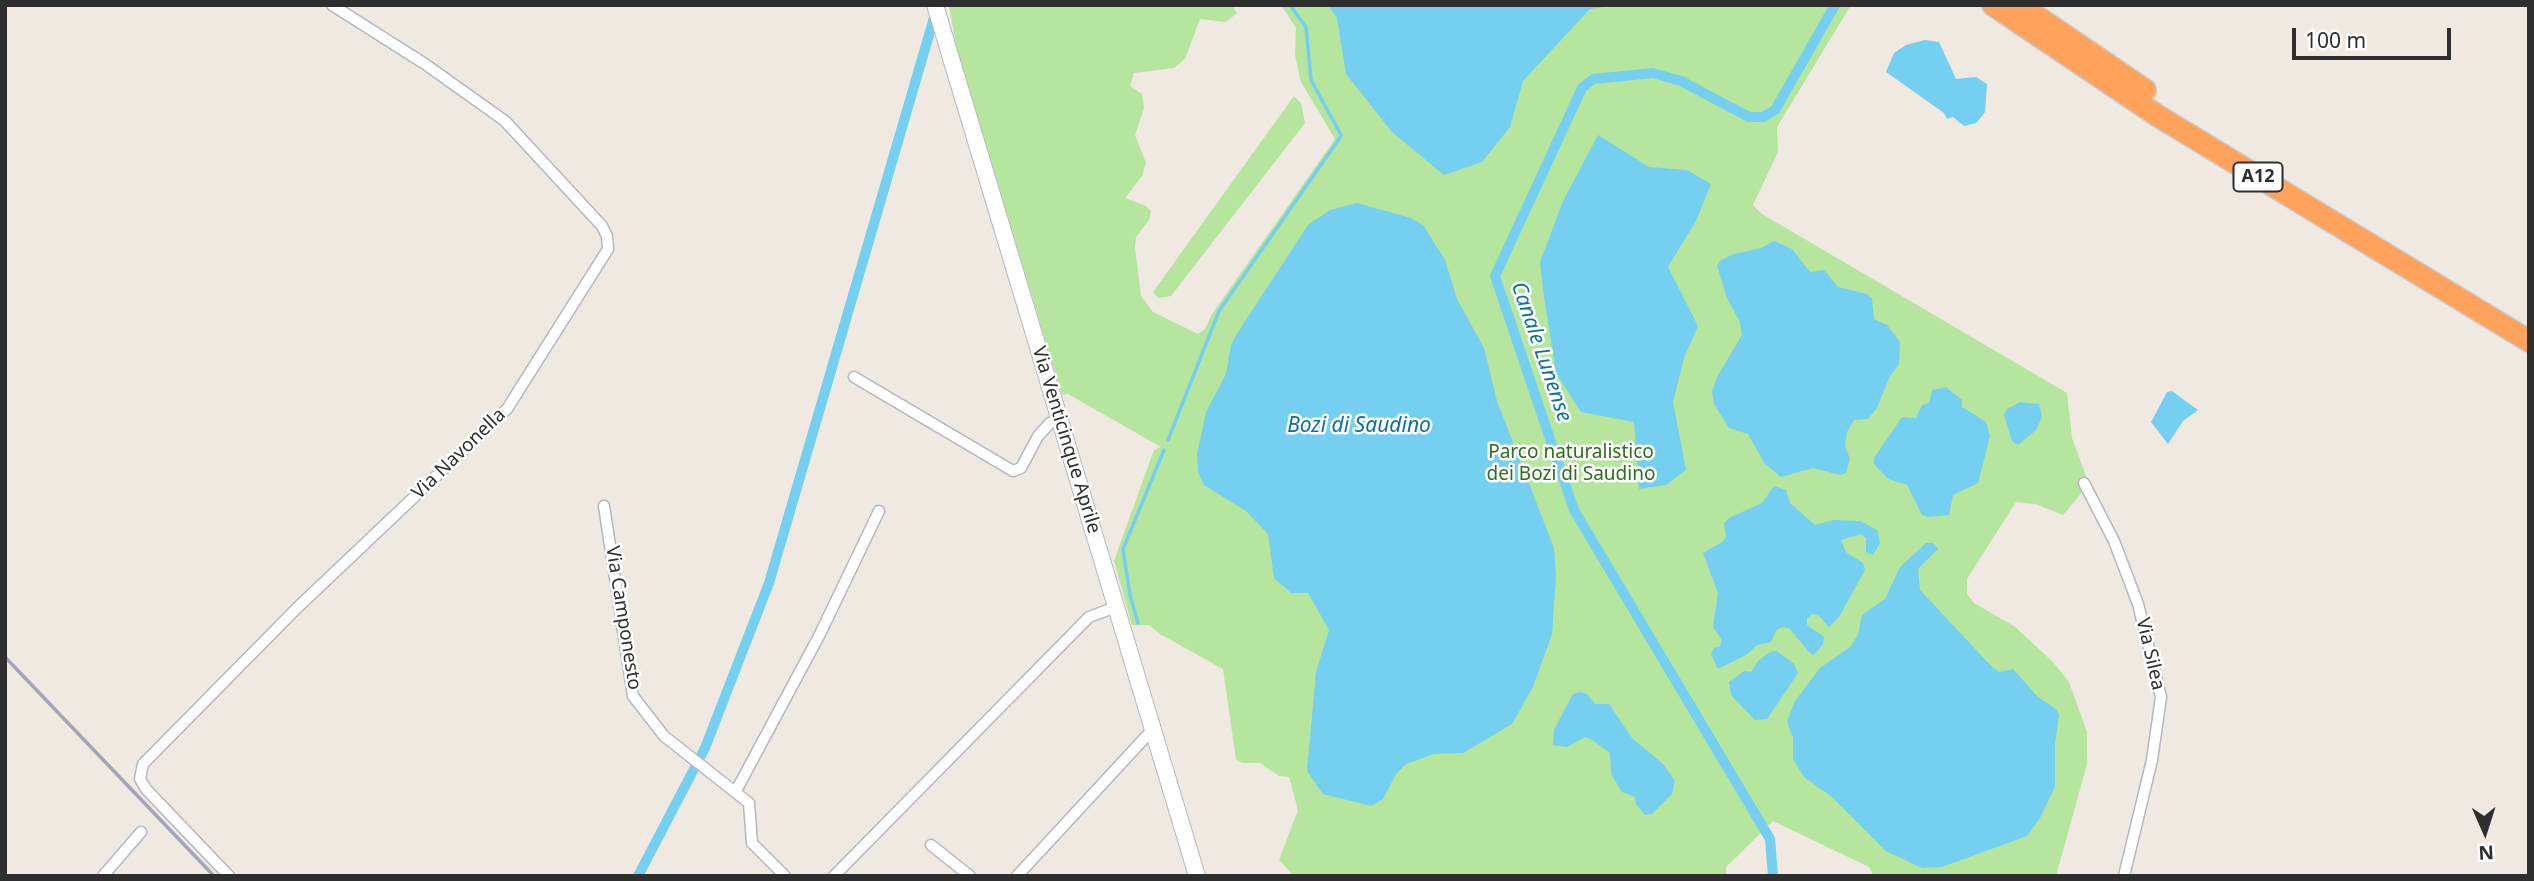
<!DOCTYPE html>
<html>
<head>
<meta charset="utf-8">
<style>
	body { margin:0 }
	#map { position:relative; width:2534px; height:881px; overflow:hidden; background:#efe9e1; font-family:"Noto Sans",sans-serif }
	canvas { display:block }
	.frame { position:absolute; inset:0; border:7px solid #2e2e2e; pointer-events:none }
	.north { position:absolute; left:2450px; top:797px; width:70px; height:70px; -webkit-text-stroke:5px #fff; paint-order:stroke; rotate:177deg; font-size:19px; font-weight:700; line-height:28px; text-align:center; color:#2e2e2e }
	.north::after { content:''; display:block; margin:auto; width:24px; height:32px; background:#2e2e2e; clip-path:polygon(50% 0,100% 100%,50% 72%,0 100%) }
	.scale { position:absolute; left:2292px; top:28px; width:159px; height:32px; box-sizing:border-box; border:4px solid #2e2e2e; border-top:0; padding-left:9px; font-size:21px; line-height:24px; white-space:nowrap; color:#2e2e2e; -webkit-text-stroke:5px #fff; paint-order:stroke }
</style>
</head>
<body>
<div id="map">
<canvas width="2534" height="881"></canvas>
<div class="frame"></div>
<div class="north">N</div>
<div class="scale">100 m</div>
</div>
<script>
const context = document.querySelector('canvas').getContext('2d');
context.lineJoin = 'round';
function fill(path, color) {
  context.fillStyle = color;
  context.fill(path, 'evenodd');
}
function toPath(rows) {
  const path = new Path2D();
  for (const r of rows) {
    path.moveTo(r[0], r[1]);
    for (let i = 2; i < r.length; i += 2) path.lineTo(r[i], r[i + 1]);
  }
  return path;
}
function strokePath(path, color, width, dash) {
  context.strokeStyle = color;
  context.lineWidth = width;
  context.lineCap = dash ? 'butt' : 'round';
  context.setLineDash(dash || []);
  context.stroke(path);
}
function drawText(font, color, halo, rows, align = 'center') {
  context.font = font + ' "Noto Sans",sans-serif';
  context.lineWidth = 5;
  context.setLineDash([]);
  context.textBaseline = 'middle';
  context.strokeStyle = halo;
  context.fillStyle = color;
  for (const [text, x, y, turn = 0] of rows) {
    context.save();
    context.translate(x, y);
    context.rotate((+turn || 0) * Math.PI / 180);
    context.textAlign = isNaN(turn) ? turn : align;
    if (halo) context.strokeText(text, 0, 0);
    context.fillText(text, 0, 0);
    context.restore();
  }
}
const green = toPath([
	[949,5,1232,5,1237,13,1226,22,1200,19,1185,59,1174,68,1134,73,1130,86,1142,94,1144,108,1135,135,1146,163,1142,176,1125,198,1146,206,1151,211,1149,220,1136,237,1135,248,1141,296,1153,312,1198,334,1205,329,1212,314,1335,139,1301,82,1295,55,1296,28,1281,5,1851,5,1777,127,1778,152,1753,205,1762,214,2067,393,2072,438,2089,484,2063,515,2035,504,2016,502,1967,579,1967,594,1974,603,2014,626,2053,662,2069,682,2087,732,2087,764,2056,876,1874,876,1869,867,1773,821,1726,867,1726,876,1294,876,1279,860,1298,810,1289,777,1279,776,1260,763,1242,763,1236,759,1223,669,1160,634,1149,625,1132,625,1114,561,1154,450,1161,447,1068,394,1062,395,956,45],
	[1294,96,1301,103,1305,123,1171,296,1158,298,1153,292]
]);
const water = toPath([
	[1328,5,1618,5,1590,9,1523,81,1510,127,1482,162,1444,175,1392,132,1346,74,1337,18],
	[1925,40,1939,42,1956,79,1976,77,1987,84,1985,112,1976,123,1964,126,1953,117,1947,119,1944,113,1886,72,1894,53,1906,45],
	[1598,135,1649,167,1687,170,1711,184,1696,221,1668,267,1698,326,1684,358,1673,402,1686,470,1666,485,1639,489,1634,422,1581,412,1556,373,1544,297,1540,262,1563,201],
	[1357,203,1411,218,1423,225,1445,260,1457,299,1484,348,1497,401,1554,548,1556,576,1552,634,1533,687,1512,724,1463,753,1434,754,1406,764,1396,774,1383,799,1371,806,1323,794,1307,771,1316,672,1329,630,1308,593,1291,593,1274,578,1268,534,1246,511,1204,485,1198,472,1197,454,1206,412,1226,374,1231,345,1238,332,1308,225,1330,210],
	[1774,241,1792,249,1810,272,1824,270,1838,287,1867,294,1872,299,1874,319,1887,325,1900,342,1899,364,1890,376,1877,408,1868,419,1854,420,1847,432,1845,446,1850,459,1846,473,1840,475,1813,468,1781,477,1765,464,1748,434,1729,428,1714,404,1712,391,1717,377,1742,335,1740,322,1727,298,1717,266,1721,260,1734,254,1761,248],
	[1946,387,1962,400,1962,407,1986,422,1990,436,1978,483,1953,495,1949,515,1928,517,1922,515,1907,485,1888,479,1874,464,1874,458,1902,417,1916,418,1922,405,1929,403,1932,390],
	[2172,391,2198,410,2183,421,2168,444,2151,422,2167,392],
	[2020,402,2039,404,2042,417,2036,430,2018,445,2012,441,2004,415,2007,409],
	[1774,486,1786,490,1790,503,1815,525,1833,520,1860,521,1877,530,1880,543,1873,555,1866,552,1866,538,1861,534,1841,540,1846,552,1863,563,1865,570,1839,617,1829,627,1819,616,1813,614,1807,618,1807,625,1824,637,1823,644,1814,655,1808,651,1790,629,1784,627,1777,629,1771,642,1757,645,1746,655,1718,669,1711,654,1714,648,1720,646,1722,640,1713,627,1718,593,1703,553,1722,542,1726,537,1724,523,1729,518,1762,503],
	[1926,543,1933,543,1938,549,1918,569,1920,590,1993,668,2000,672,2013,669,2038,697,2056,709,2059,715,2055,744,2055,787,2040,818,2027,836,1942,867,1922,868,1886,851,1832,797,1804,777,1793,759,1793,738,1787,721,1795,701,1820,668,1850,647,1858,635,1862,615,1885,599,1900,567],
	[1777,651,1794,664,1798,673,1767,719,1755,720,1731,695,1729,682,1744,671,1751,672,1758,661,1770,652],
	[1580,692,1587,694,1595,704,1609,704,1632,738,1663,764,1675,781,1672,794,1652,814,1645,815,1636,804,1635,797,1622,792,1611,774,1610,753,1592,740,1585,737,1567,747,1553,745,1554,730,1560,718,1573,694]
]);
const stream = toPath([
	[1168,440,1219,311,1339,139,1341,135,1311,80,1306,27,1290,5],
	[1138,623,1130,595,1123,549,1164,450]
]);
const canal = toPath([
	[638,876,705,748,769,583,936,11],
	[1773,876,1770,839,1574,510,1495,276,1582,88,1593,79,1653,73,1681,81,1749,117,1763,117,1775,110,1835,5]
]);
const minor = toPath([
	[854,377,1013,471,1021,468,1038,436,1050,423,1059,420],
	[2084,483,2114,541,2138,604,2161,697,2152,760,2124,876],
	[604,506,633,696,664,736,749,803,752,843,785,876],
	[736,791,820,634,879,511],
	[931,845,970,876],
	[103,876,141,832],
	[229,876,146,789,140,779,143,764,297,608,507,409,608,249,607,236,602,226,505,121,425,64,332,5],
	[834,876,1089,617,1116,607],
	[1017,876,1153,729]
]);
const secondary = toPath([
	[935,5,1197,876]
]);
const motorway = toPath([
	[1993,5,2158,116,2529,341],
	[2020,5,2145,90]
]);
const rail = toPath([
	[5,657,214,876]
]);
const shields = [
	[2258,177,49]
];
const shieldNames = [
	["A12",2258,177]
];
const streetNames = [
	["Via Venticinque Aprile",1066,440,73],
	["Via Navonella",459,454,-44],
	["Via Camponesto",623,618,81],
	["Via Silea",2150,654,77]
];
const parkNames = [
	["Parco naturalistico",1571,453],
	["dei Bozi di Saudino",1571,475]
];
const waterNames = [
	["Canale Lunense",1541,352,71],
	["Bozi di Saudino",1359,426]
];
fill(green, '#b6e59e');
fill(water, '#75cff0');
strokePath(stream, '#75cff0', 3.5);
strokePath(canal, '#75cff0', 10);
strokePath(minor, '#b4b7c1', 13);
strokePath(secondary, '#b4b7c1', 18);
strokePath(motorway, '#c9c9c9', 24);
strokePath(minor, '#fff', 10);
strokePath(secondary, '#fff', 16);
strokePath(motorway, '#ffa35c', 21);
strokePath(rail, '#a3a6b8', 3.5);
for (const [x, y, w] of shields) {
  const box = new Path2D();
  box.roundRect(x - w / 2, y - 14.5, w, 29, 5);
  context.fillStyle = '#fff';
  context.fill(box);
  strokePath(box, '#2e2e2e', 2);
}
drawText('bold 18px', '#2e2e2e', null, shieldNames);
drawText('19px', '#2e2e2e', '#fff', streetNames);
drawText('19px', '#2c6e1b', '#fff', parkNames);
drawText('italic 21px', '#0d6fa3', '#fff', waterNames);
</script>
</body>
</html>
